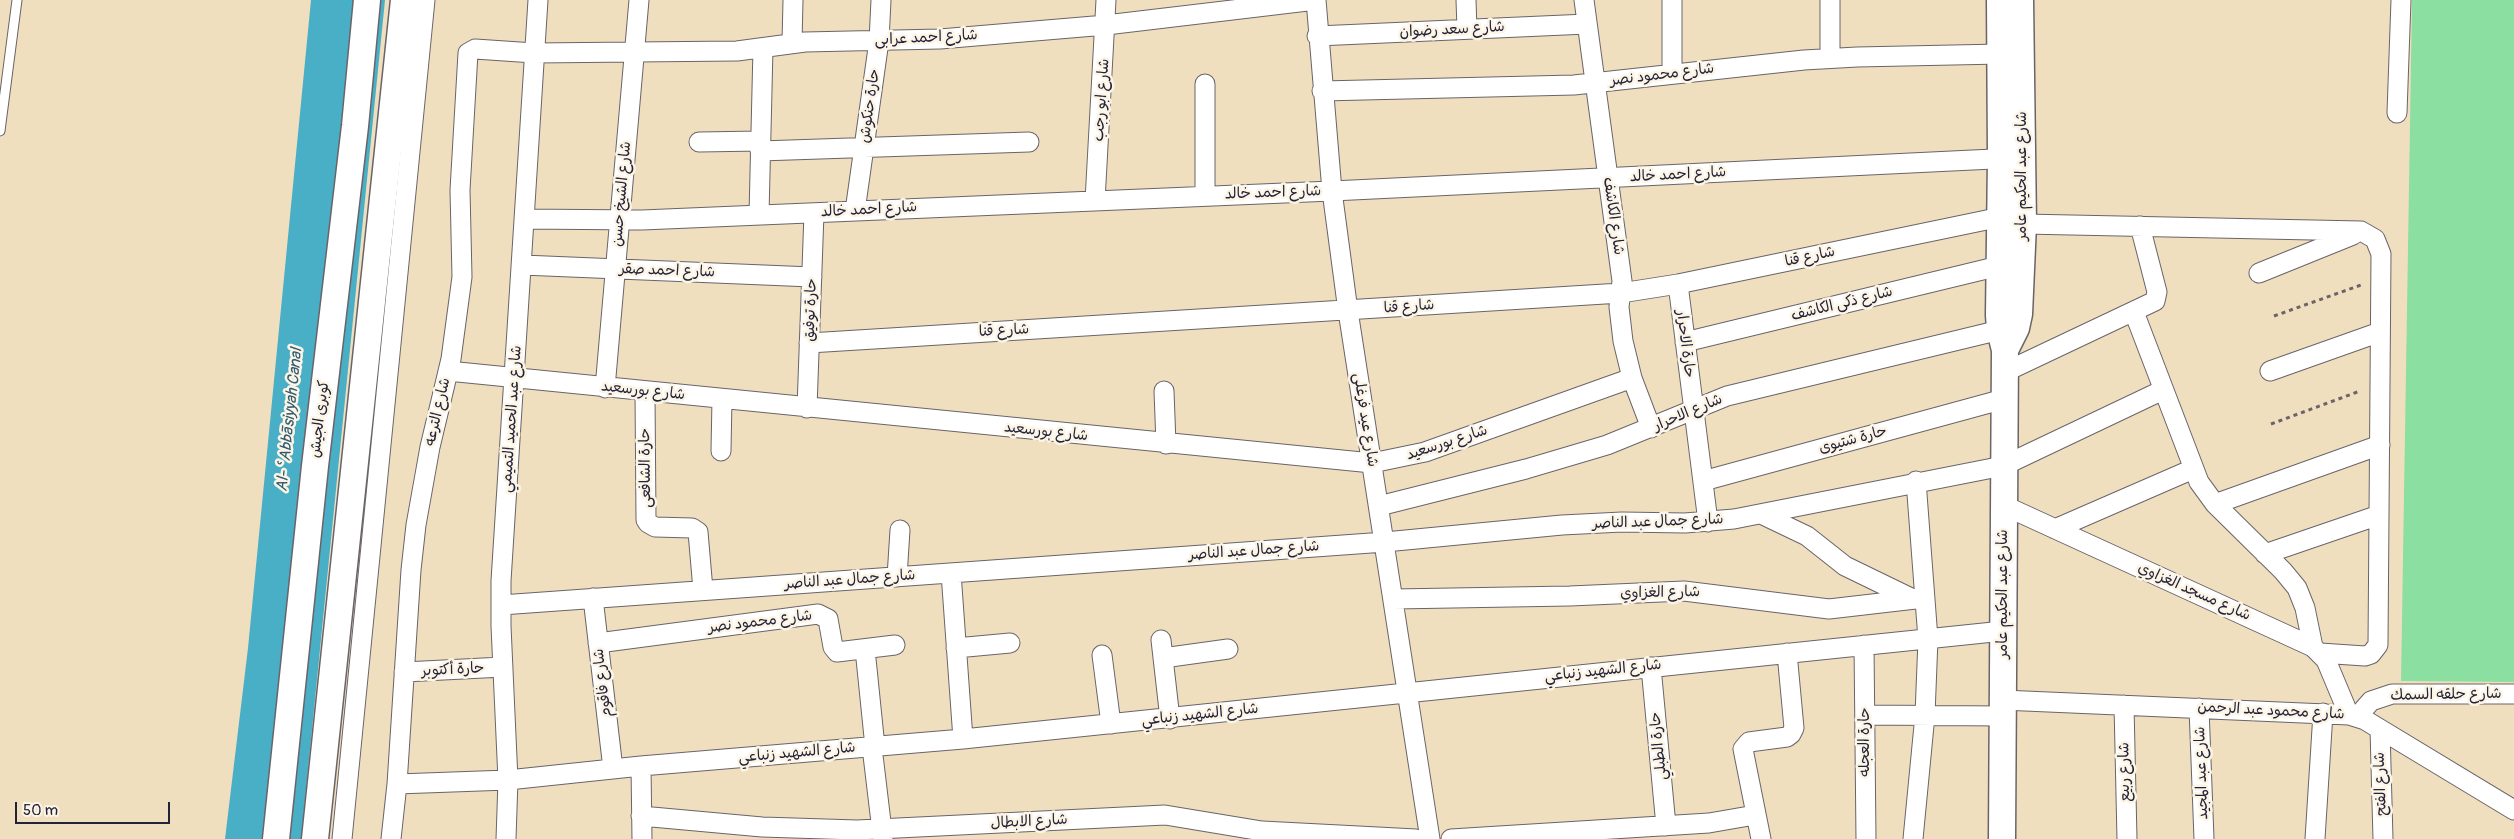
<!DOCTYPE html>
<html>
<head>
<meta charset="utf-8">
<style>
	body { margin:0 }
	#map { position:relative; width:2514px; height:839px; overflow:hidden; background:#f0dfbe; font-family:Pangolin,sans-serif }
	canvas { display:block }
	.scale { position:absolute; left:15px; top:802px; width:155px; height:22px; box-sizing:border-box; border:2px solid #22223b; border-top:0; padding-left:6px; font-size:15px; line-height:18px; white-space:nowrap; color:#22223b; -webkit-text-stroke:4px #fcf5e5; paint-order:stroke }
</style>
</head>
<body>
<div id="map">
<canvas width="2514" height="839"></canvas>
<div class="scale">50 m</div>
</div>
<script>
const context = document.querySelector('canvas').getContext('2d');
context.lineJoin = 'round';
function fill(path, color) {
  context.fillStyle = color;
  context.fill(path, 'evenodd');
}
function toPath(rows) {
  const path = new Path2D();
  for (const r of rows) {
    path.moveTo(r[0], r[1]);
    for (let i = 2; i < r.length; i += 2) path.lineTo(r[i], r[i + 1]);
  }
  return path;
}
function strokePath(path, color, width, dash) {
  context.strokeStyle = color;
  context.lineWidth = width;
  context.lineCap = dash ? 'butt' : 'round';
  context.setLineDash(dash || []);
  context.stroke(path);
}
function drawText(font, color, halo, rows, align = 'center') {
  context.font = font + ' Pangolin,"Playpen Sans Arabic",sans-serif';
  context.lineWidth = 5;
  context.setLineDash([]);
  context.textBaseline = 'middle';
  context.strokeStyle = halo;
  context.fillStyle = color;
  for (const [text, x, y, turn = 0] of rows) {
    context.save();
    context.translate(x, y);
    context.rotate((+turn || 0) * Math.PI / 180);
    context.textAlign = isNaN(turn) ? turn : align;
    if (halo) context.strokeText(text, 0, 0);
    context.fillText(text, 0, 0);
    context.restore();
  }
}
const green = toPath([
	[2412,0,2514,0,2514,682,2401,681]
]);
const water = toPath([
	[311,0,385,0,301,839,225,839,248,648]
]);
const path = toPath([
	[2274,316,2361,285],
	[2271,424,2360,391]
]);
const lane = toPath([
	[0,131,17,0]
]);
const street = toPath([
	[1316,0,1332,191,1348,311,1430,839],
	[1466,0,1467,29],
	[1584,0,1622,281,1619,307,1623,341,1632,378,1651,428],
	[1672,0,1672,73],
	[1830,0,1830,58],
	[1317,36,1587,24],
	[792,43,793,0],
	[1322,91,1574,85,1804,60,1857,57,2001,54],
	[2397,113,2401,0],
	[699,142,760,141],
	[760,151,1029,142],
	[1205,196,1205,84],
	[1095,201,1106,0],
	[855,211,879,41,881,0],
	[759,215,763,48],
	[524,219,642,220,1332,191,2014,158],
	[2023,224,2361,231,2375,239,2381,254,2378,645,2371,654,2365,656,2320,653],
	[522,265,812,277],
	[2259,273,2353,235],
	[1678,284,1708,522],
	[2134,312,2199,482,2215,504,2283,571,2297,588,2305,608,2313,647],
	[1685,342,1999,266],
	[809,343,1621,293,1678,284,2001,217],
	[448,371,1372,463,1425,452,1632,378],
	[2270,371,2380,332],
	[2005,372,2155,301,2157,292,2140,226],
	[605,388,639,0],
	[1164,391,1166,444],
	[645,392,646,520,648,523,655,527,692,528,698,532,703,590],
	[807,408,814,213],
	[721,451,722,399],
	[1703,481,2004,399],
	[2215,504,2380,445],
	[2003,505,2313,647,2326,660,2349,715],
	[1379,506,1526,469,1607,445,1727,396,2000,330],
	[1761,514,1807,536,1845,566,1913,599],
	[2055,529,2193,469],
	[2265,554,2379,515],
	[951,573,963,739],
	[897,577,900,530],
	[593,598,613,769],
	[1394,599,1570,596,1684,591,1829,609,1924,598],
	[501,605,1385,542,1562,525,1622,522,1685,523,1734,519,2003,466,2163,390],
	[1161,640,1170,719],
	[598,643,818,614,828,619,833,647,837,652,895,645],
	[1864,645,1866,839],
	[956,648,1010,643],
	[865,649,875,747],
	[1102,655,1111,724],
	[1163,658,1228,649],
	[1651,667,1666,826],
	[404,672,503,667],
	[2002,700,2349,715,2365,720,2514,810],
	[2124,705,2127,839],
	[2199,708,2204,839],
	[1865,715,2002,716],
	[2357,717,2371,701,2392,694,2514,694],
	[2380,729,2383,839],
	[872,747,883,839],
	[641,766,642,839],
	[397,784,508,780,641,766,963,739,2003,631],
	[641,816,762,827,857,830,1165,815,1262,831,1416,839],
	[342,839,425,0],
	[391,839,397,784,411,570,416,525,430,447,451,359,462,277,460,190,468,53,475,49,534,53,737,51,805,42,940,39,1106,25,1316,0],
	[506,839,508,780,501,626,501,581,538,0],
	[1451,839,1709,823,1755,815],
	[1761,839,1743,749,1749,742,1787,737,1791,734,1794,728,1787,653],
	[1913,839,1925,715,1928,639,1916,481],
	[2315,839,2323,713]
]);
const secondary = toPath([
	[2000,0,2001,158,1999,315,2000,330,2005,350,2002,839],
	[2005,350,2016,328,2019,314,2023,224,2020,0],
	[276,839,315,466,355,126,367,0],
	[315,839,404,0]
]);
const streetNames = [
	["شارع سعد رضوان",1452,30,-3],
	["شارع احمد عرابى",926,38,-3],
	["شارع محمود نصر",1662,75,-7],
	["شارع ابو رجب",1102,100,-86],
	["حارة حنكوش",870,106,-82],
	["شارع احمد خالد",1678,175,-3],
	["شارع عبد الحكيم عامر",2022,176,-90],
	["شارع احمد خالد",1273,193,-2],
	["شارع الشيخ حسن",622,194,-85],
	["شارع احمد خالد",869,210,-3],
	["شارع الكاشف",1613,216,82],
	["شارع قنا",1810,257,-12],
	["شارع احمد صقر",667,271,2],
	["شارع ذكى الكاشف",1842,304,-14],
	["شارع قنا",1409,307,-4],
	["حارة توفيق",811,310,-88],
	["شارع قنا",1004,331,-3],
	["حارة الاحرار",1685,344,83],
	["شارع بورسعيد",643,391,6],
	["شارع الترعه",438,412,-77],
	["شارع الاحرار",1688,413,-23],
	["كوبرى الجيش",320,419,-83],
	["شارع عبد الحميد التميمي",512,419,-86],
	["شارع عيد فرغلى",1365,420,81],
	["شارع بورسعيد",1046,432,6],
	["حارة شتيوى",1853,440,-15],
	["شارع بورسعيد",1447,443,-18],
	["حارة الشافعى",646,468,-91],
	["شارع جمال عبد الناصر",1658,522,-2],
	["شارع جمال عبد الناصر",1254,551,-4],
	["شارع جمال عبد الناصر",850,580,-4],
	["شارع مسجد الغزاوي",2194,592,24],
	["شارع الغزاوي",1660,593,-1],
	["شارع عبد الحكيم عامر",2003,594,-90],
	["شارع محمود نصر",760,622,-7],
	["حارة أكتوبر",453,670,-3],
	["شارع الشهيد زنباعي",1603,671,-6],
	["شارع فاقوم",603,683,-97],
	["شارع حلقه السمك",2446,695,-1],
	["شارع محمود عبد الرحمن",2271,711,3],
	["شارع الشهيد زنباعي",1200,715,-6],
	["حارة العجله",1865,742,-90],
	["حارة الطبلي",1659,746,-96],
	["شارع الشهيد زنباعي",797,753,-5],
	["شارع ربيع",2125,772,-91],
	["شارع عبد المجيد",2202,773,-92],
	["شارع الفتح",2381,784,-92],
	["شارع الابطال",1029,822,-3]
];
const waterNames = [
	["Al-ʿAbbāsiyyah Canal",290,420,-84]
];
fill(green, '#8bdfa1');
fill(water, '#48afc7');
strokePath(lane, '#6a6469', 11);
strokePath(street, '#6a6469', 21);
strokePath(secondary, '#6a6469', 29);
strokePath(path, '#6a6469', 3, [4, 4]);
strokePath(lane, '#fff', 9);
strokePath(street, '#fff', 19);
strokePath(secondary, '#fff', 26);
drawText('15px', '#22223b', '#fcf5e5', streetNames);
drawText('italic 16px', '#315a73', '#fcf5e5', waterNames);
</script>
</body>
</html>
